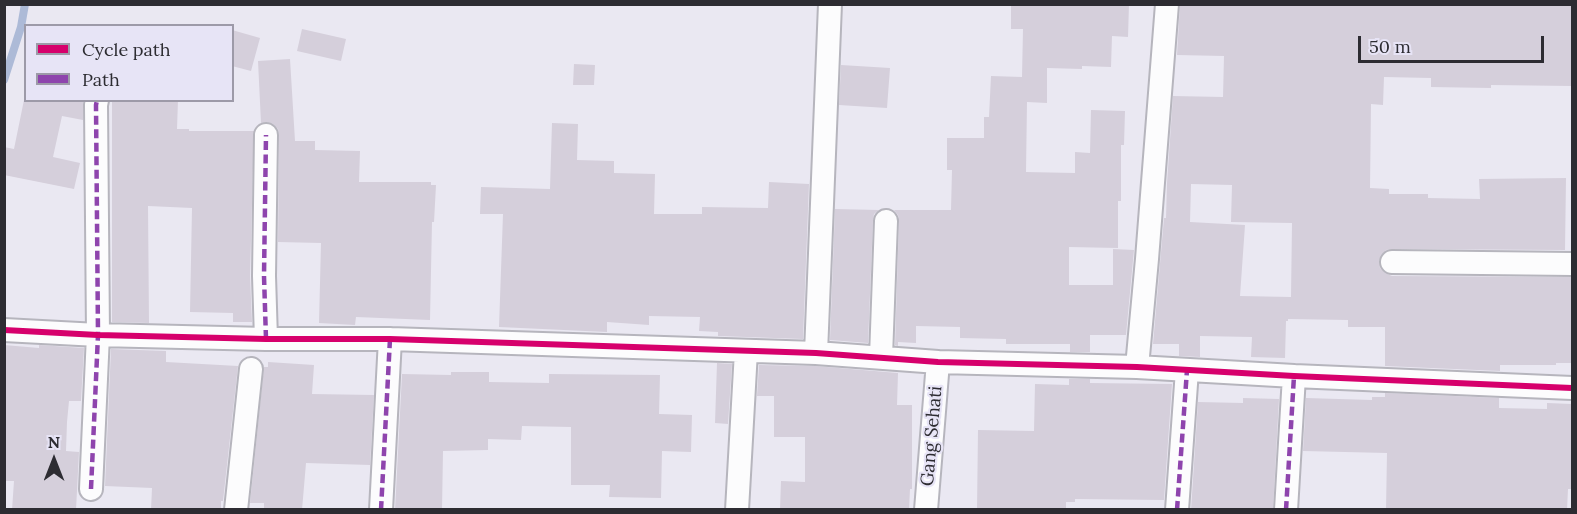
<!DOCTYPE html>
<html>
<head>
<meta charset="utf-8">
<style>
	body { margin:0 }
	#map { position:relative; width:1577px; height:514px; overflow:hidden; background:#eae8f2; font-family:Lora,serif }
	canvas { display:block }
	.frame { position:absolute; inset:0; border:6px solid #2d2c32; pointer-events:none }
	.legend { position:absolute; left:24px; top:24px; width:210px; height:78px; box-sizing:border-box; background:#e7e4f6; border:2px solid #9d9aa8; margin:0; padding:8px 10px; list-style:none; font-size:18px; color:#2d2c32 }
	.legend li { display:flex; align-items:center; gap:12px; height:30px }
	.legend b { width:30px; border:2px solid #9d9aa8 }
	.north { position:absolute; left:24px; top:430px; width:60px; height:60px; -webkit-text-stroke:4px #e7e4f6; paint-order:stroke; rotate:0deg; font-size:16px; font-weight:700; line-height:24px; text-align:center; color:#2d2c32 }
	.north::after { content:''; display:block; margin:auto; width:21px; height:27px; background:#2d2c32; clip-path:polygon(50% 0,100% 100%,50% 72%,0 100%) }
	.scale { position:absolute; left:1358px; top:36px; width:186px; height:27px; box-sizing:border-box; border:3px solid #2d2c32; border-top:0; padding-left:8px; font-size:18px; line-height:21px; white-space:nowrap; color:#2d2c32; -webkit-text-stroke:4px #e7e4f6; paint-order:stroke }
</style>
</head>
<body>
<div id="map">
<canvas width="1577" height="514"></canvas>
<div class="frame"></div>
<ul class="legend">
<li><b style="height:8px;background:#d6006c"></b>Cycle path</li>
<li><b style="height:8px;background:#8e44ad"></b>Path</li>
</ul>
<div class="north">N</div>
<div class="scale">50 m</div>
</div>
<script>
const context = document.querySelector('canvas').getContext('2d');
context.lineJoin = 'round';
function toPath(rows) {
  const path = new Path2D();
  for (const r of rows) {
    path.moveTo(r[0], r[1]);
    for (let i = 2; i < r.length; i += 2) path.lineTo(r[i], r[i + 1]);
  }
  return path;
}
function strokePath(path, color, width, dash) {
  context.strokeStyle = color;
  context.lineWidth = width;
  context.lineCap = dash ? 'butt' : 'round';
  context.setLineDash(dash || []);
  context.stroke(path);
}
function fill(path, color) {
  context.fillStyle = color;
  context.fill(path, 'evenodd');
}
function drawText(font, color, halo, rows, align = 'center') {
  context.font = font + ' Lora,serif';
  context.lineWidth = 4.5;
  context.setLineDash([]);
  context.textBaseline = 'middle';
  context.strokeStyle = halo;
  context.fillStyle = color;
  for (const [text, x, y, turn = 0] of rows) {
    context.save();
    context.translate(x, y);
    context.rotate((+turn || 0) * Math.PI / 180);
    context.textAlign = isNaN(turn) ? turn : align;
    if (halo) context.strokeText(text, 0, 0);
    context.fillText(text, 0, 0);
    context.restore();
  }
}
const stream = toPath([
	[4,80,21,27,25,4]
]);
const building = toPath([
	[1011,4,1129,4,1128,37,1112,36,1111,67,1082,66,1082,69,1047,68,1047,103,1027,102,1026,172,1075,173,1075,152,1090,153,1091,110,1125,111,1124,145,1121,145,1121,201,1118,201,1118,248,1069,247,1069,285,1113,285,1113,249,1134,250,1126,335,1090,335,1090,352,1070,352,1070,344,1006,344,1006,339,960,338,960,327,916,326,916,343,898,342,898,346,895,345,899,221,898,215,894,210,951,210,952,170,947,170,947,138,984,138,984,117,989,117,991,76,1022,77,1023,29,1011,29],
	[1180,4,1572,4,1572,86,1491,85,1491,88,1431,87,1431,78,1384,77,1383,105,1371,104,1370,188,1389,189,1389,194,1428,194,1428,198,1480,199,1479,179,1566,178,1565,250,1392,249,1386,250,1381,255,1379,262,1380,268,1385,273,1392,276,1572,277,1572,363,1556,363,1556,365,1500,365,1500,371,1385,366,1385,327,1348,327,1348,320,1288,319,1288,321,1286,321,1285,358,1251,357,1252,337,1200,336,1200,357,1179,356,1179,344,1153,344,1164,218,1166,218,1167,183,1173,96,1223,97,1224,56,1177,55],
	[1191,184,1232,185,1231,222,1292,223,1291,297,1240,296,1245,225,1190,222],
	[302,29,346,39,341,61,297,51],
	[232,30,260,38,251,71,232,66],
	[290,59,295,141,315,141,315,150,360,151,359,182,431,182,431,185,436,185,434,222,432,222,430,320,356,317,355,325,319,323,321,243,278,242,279,135,278,129,273,124,267,122,261,123,258,61],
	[574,64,595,65,594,85,573,85],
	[841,65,890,68,887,108,839,105],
	[24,100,83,100,83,120,62,116,53,157,80,163,74,189,4,175,4,147,14,149],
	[112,100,178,100,177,129,189,129,189,131,254,131,250,276,252,322,233,322,233,313,190,312,192,208,148,206,149,323,112,322],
	[552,123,578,124,577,160,614,161,614,173,655,174,654,214,702,214,702,207,768,208,769,182,809,184,803,339,718,336,718,332,699,331,700,317,649,316,649,325,607,322,607,332,499,327,503,214,480,214,481,187,550,189],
	[835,209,879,210,874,214,873,220,868,343,830,340],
	[4,345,39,348,39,345,84,348,81,401,69,401,67,422,66,451,79,452,76,510,12,510,14,481,4,481],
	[111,349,166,351,166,362,238,366,223,501,221,501,221,510,151,510,152,488,105,486],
	[268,362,314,365,312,394,374,395,370,465,306,463,302,510,264,510,264,503,250,503,264,367,268,367],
	[717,363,732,364,728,424,715,423],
	[759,365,815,366,898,373,897,405,912,405,912,489,910,489,909,510,780,510,781,481,805,482,805,437,774,437,774,396,757,396],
	[451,372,489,372,489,382,549,383,549,374,660,375,659,414,692,415,691,452,662,451,661,498,609,497,610,485,571,485,571,427,522,426,521,440,488,439,488,450,443,451,442,510,395,510,402,374,451,375],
	[1069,379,1090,379,1090,383,1172,384,1164,500,1075,499,1075,502,1066,502,1066,510,977,510,978,430,1034,431,1035,384,1069,385],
	[1385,393,1499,398,1499,408,1547,409,1547,403,1572,404,1572,489,1568,489,1567,510,1386,510,1387,453,1303,451,1306,398,1372,400,1372,397,1385,397],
	[1243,398,1279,399,1273,510,1191,510,1198,402,1243,403]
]);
const minor = toPath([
	[1392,262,1572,264],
	[4,330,98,335,266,339,390,339,816,353,938,362,1137,367,1294,376,1572,388],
	[266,339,264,276,266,135],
	[816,353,830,4],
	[881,357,886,221],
	[1137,367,1147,259,1167,4],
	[91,489,98,335,96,105,97,100],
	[236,510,251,369],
	[381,510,390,339],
	[737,510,746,351],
	[926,510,938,362],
	[1177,510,1187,370],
	[1286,510,1294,376]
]);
const quiet = toPath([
	[266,339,264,276,266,135],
	[91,489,98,335,96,105,97,100],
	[381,510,390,339],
	[1177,510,1187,370],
	[1286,510,1294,376]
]);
const cycleway = toPath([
	[4,330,98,335,266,339,390,339,816,353,938,362,1137,367,1294,376,1572,388]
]);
const streetNames = [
	["Gang Sehati",932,436,-85]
];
strokePath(stream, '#adbad7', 8);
fill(building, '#d5cfdb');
strokePath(minor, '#b6b5bd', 26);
strokePath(minor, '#fcfcfd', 22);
strokePath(quiet, '#8e44ad', 4.5, [9, 4.5]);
strokePath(cycleway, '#d6006c', 6);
drawText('18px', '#2d2c32', '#e7e4f6', streetNames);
</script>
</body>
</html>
